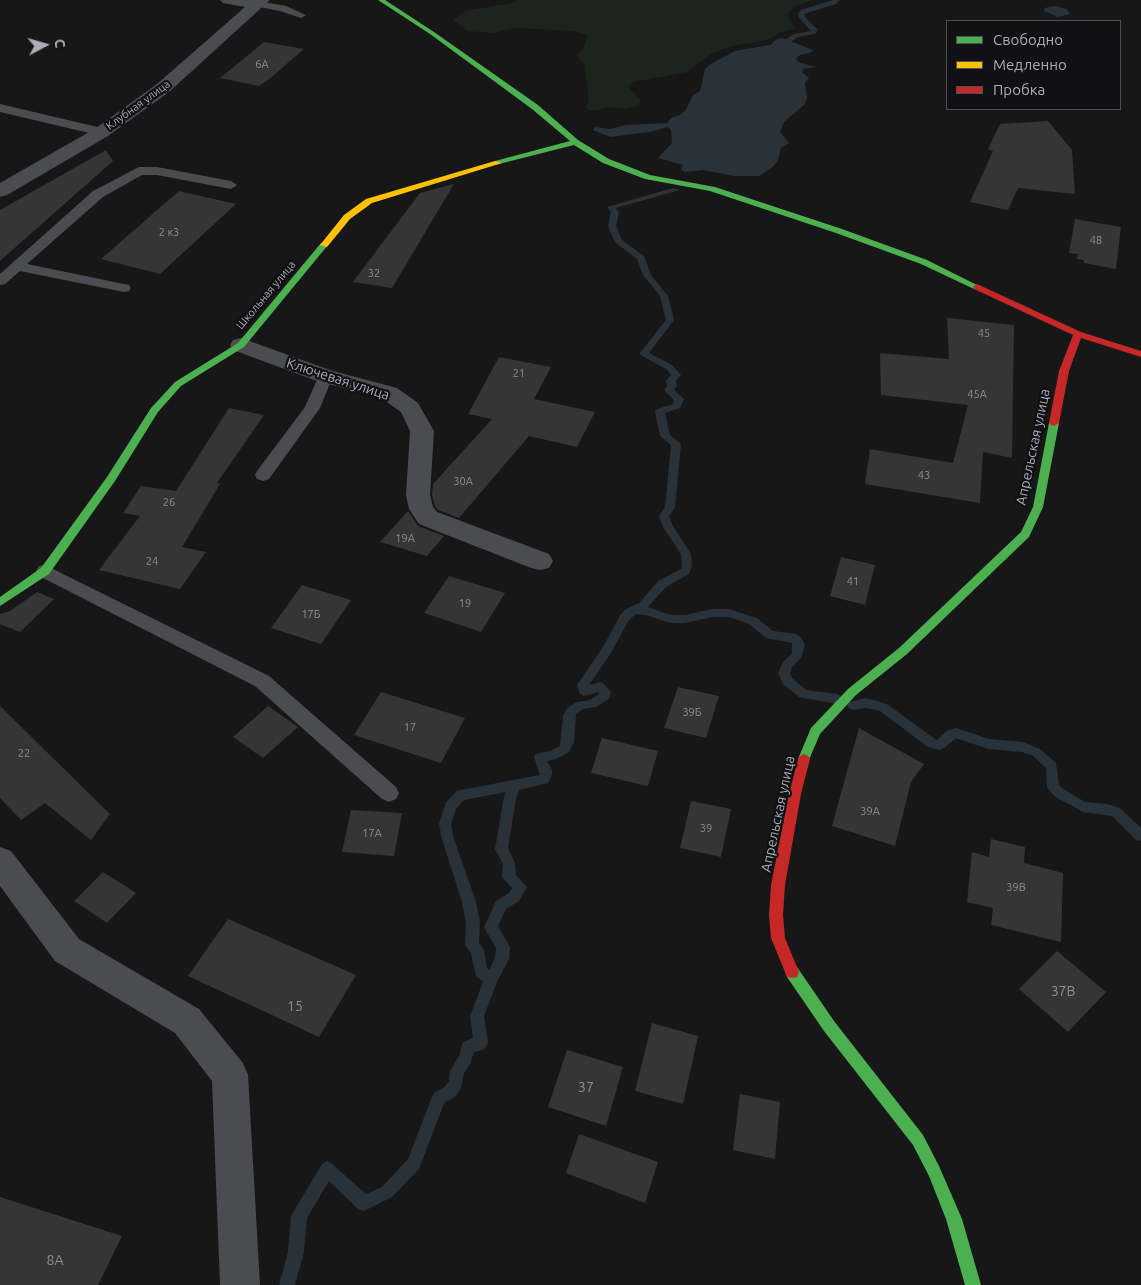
<!DOCTYPE html>
<html>
<head>
<meta charset="utf-8">
<style>
	body { margin:0 }
	#map { position:relative; width:1141px; height:1285px; overflow:hidden; background:#171717; font-family:Ubuntu,sans-serif }
	canvas { display:block }
	.legend { position:absolute; left:946px; top:20px; width:175px; height:90px; box-sizing:border-box; background:#111113; border:1px solid #4d4f55; margin:0; padding:6px 9px; list-style:none; font-size:15px; color:#a8adb8 }
	.legend li { display:flex; align-items:center; gap:10px; height:25px }
	.legend b { width:25px; border:1px solid #4d4f55 }
	.north { position:absolute; left:20px; top:20px; width:50px; height:50px; -webkit-text-stroke:4px #111113; paint-order:stroke; rotate:84deg; font-size:14px; font-weight:700; line-height:20px; text-align:center; color:#a8adb8 }
	.north::after { content:''; display:block; margin:auto; width:18px; height:22px; background:#a8adb8; clip-path:polygon(50% 0,100% 100%,50% 72%,0 100%) }
</style>
</head>
<body>
<div id="map">
<canvas width="1141" height="1285"></canvas>
<ul class="legend">
<li><b style="height:6px;background:#4caf50"></b>Свободно</li>
<li><b style="height:6px;background:#ffc107"></b>Медленно</li>
<li><b style="height:6px;background:#c62828"></b>Пробка</li>
</ul>
<div class="north">С</div>
</div>
<script>
const context = document.querySelector('canvas').getContext('2d');
context.lineJoin = 'round';
function fill(path, color) {
  context.fillStyle = color;
  context.fill(path, 'evenodd');
}
function toPath(rows) {
  const path = new Path2D();
  for (const r of rows) {
    path.moveTo(r[0], r[1]);
    for (let i = 2; i < r.length; i += 2) path.lineTo(r[i], r[i + 1]);
  }
  return path;
}
function drawText(font, color, halo, rows, align = 'center') {
  context.font = font + ' Ubuntu,sans-serif';
  context.lineWidth = 4.5;
  context.setLineDash([]);
  context.textBaseline = 'middle';
  context.strokeStyle = halo;
  context.fillStyle = color;
  for (const [text, x, y, turn = 0] of rows) {
    context.save();
    context.translate(x, y);
    context.rotate((+turn || 0) * Math.PI / 180);
    context.textAlign = isNaN(turn) ? turn : align;
    if (halo) context.strokeText(text, 0, 0);
    context.fillText(text, 0, 0);
    context.restore();
  }
}
const green = toPath([
	[516,0,813,0,796,6,788,13,790,22,797,29,780,32,769,39,756,42,731,46,711,54,687,72,634,82,628,87,640,99,639,106,626,109,606,107,598,110,590,110,585,107,589,101,584,64,576,55,582,51,588,36,575,31,516,28,493,33,467,31,453,20,465,11,517,2]
]);
const water = toPath([
	[1055,6,1067,9,1070,14,1058,17,1044,11,1045,8],
	[782,38,813,50,812,52,798,56,796,59,798,62,816,67,803,69,802,72,809,78,805,83,807,98,805,104,784,122,780,132,789,143,781,148,778,160,773,167,759,176,734,176,703,170,685,172,681,170,683,165,658,158,672,143,671,130,668,127,650,132,610,137,593,130,595,127,610,129,626,125,667,123,671,118,680,115,686,110,693,95,700,91,705,69,711,64,735,51,770,45,777,39]
]);
const stream = toPath([
	[833,0,840,0,836,4,804,14,805,17,818,30,815,34,798,37,785,46,774,49,774,47,794,34,811,31,799,18,798,14,801,10,833,0],
	[673,188,680,190,616,208,619,212,616,226,622,240,644,256,651,275,668,296,674,320,649,353,672,365,679,373,681,375,676,381,677,386,674,390,684,399,680,408,665,413,670,435,681,444,675,507,669,516,673,526,691,554,692,566,689,574,666,587,648,607,670,615,685,615,712,609,729,609,757,618,773,631,796,634,801,637,805,645,801,658,792,667,790,673,792,678,806,690,837,694,841,696,843,699,841,702,837,704,799,697,783,684,778,673,783,662,792,653,792,643,766,638,749,624,729,617,712,617,685,623,670,623,646,615,636,614,629,620,611,653,589,685,600,682,604,684,611,692,609,699,596,707,583,709,576,714,574,742,569,752,556,759,547,761,552,770,552,775,548,783,519,790,516,799,508,848,515,863,516,875,527,887,519,901,506,909,498,926,510,947,509,959,497,982,484,1016,488,1042,486,1047,483,1050,474,1052,470,1064,464,1073,461,1088,455,1097,445,1102,443,1106,419,1169,392,1197,364,1211,358,1209,329,1181,307,1218,304,1252,295,1285,279,1285,288,1252,291,1216,322,1164,327,1161,332,1164,366,1194,382,1187,408,1159,432,1097,435,1092,445,1087,449,1081,450,1071,459,1056,463,1042,473,1038,470,1016,483,982,476,976,471,953,465,945,466,923,462,902,442,839,439,824,446,802,457,791,461,790,540,775,534,757,536,754,550,751,560,746,563,716,567,708,577,702,590,700,599,694,598,692,584,696,580,694,577,685,603,647,621,614,626,609,639,603,658,581,681,569,682,566,681,554,663,527,659,516,665,507,671,445,660,436,655,411,657,409,673,404,674,400,664,390,667,386,666,381,671,375,666,369,639,354,666,320,660,296,643,275,637,259,616,243,611,234,608,226,611,212,607,207,673,188],
	[506,792,504,797,495,849,503,864,502,877,512,888,509,893,496,901,484,927,496,948,495,958,489,970,487,968,484,950,479,943,480,923,476,902,454,839,451,824,456,809,464,800,506,792],
	[866,698,887,704,935,739,937,740,946,731,956,728,989,739,1023,742,1040,749,1056,763,1059,785,1062,788,1085,802,1107,804,1120,808,1141,828,1141,841,1136,840,1112,816,1083,812,1054,796,1047,787,1046,768,1032,755,1022,752,988,749,956,738,944,748,940,750,928,747,880,711,866,708,853,710,849,708,847,705,849,702,866,698]
]);
const building = toPath([
	[264,42,304,49,268,80,259,86,220,78],
	[1048,121,1072,150,1075,194,1018,188,1008,210,970,202,993,151,988,149,1000,124],
	[106,150,113,161,0,261,0,210],
	[454,184,392,288,353,282,420,193],
	[179,191,236,204,160,274,101,259],
	[1075,219,1121,227,1116,269,1084,263,1084,260,1077,259,1078,254,1069,253],
	[947,318,1014,325,1012,458,983,452,980,503,865,484,870,449,953,463,968,405,881,395,880,353,949,359],
	[499,357,551,367,534,399,595,412,577,447,529,436,459,518,438,510,435,506,432,495,433,484,492,419,468,414],
	[229,408,264,415,217,483,220,484,182,547,206,552,180,589,99,570,140,516,123,513,141,486,176,491],
	[408,511,418,526,444,536,427,556,380,542],
	[841,557,875,565,865,605,830,596],
	[449,576,505,593,481,632,424,613],
	[302,585,351,600,321,644,271,628],
	[37,592,54,599,20,632,0,624,0,614,10,611],
	[678,687,719,696,706,738,664,728],
	[381,692,465,718,441,763,354,735],
	[0,706,110,814,91,840,45,803,21,820,0,798],
	[268,706,298,727,263,758,233,737],
	[859,728,924,764,911,782,895,846,832,826],
	[602,738,658,751,648,786,591,773],
	[691,801,731,809,721,857,680,848],
	[351,810,402,813,394,856,342,852],
	[991,839,1025,847,1024,863,1063,873,1061,942,991,925,993,908,967,902,972,852,989,857],
	[103,872,136,893,107,923,74,901],
	[228,919,356,975,319,1037,188,976],
	[1057,951,1106,992,1068,1032,1019,989],
	[652,1023,698,1036,683,1104,635,1091],
	[567,1050,623,1067,606,1126,548,1107],
	[740,1094,780,1102,775,1159,733,1150],
	[579,1134,658,1162,645,1203,566,1173],
	[0,1197,122,1236,98,1285,0,1285]
]);
const lane = toPath([
	[258,1,286,6,306,15,301,18,280,11,254,6,253,4,254,2,258,1],
	[0,104,106,129,108,132,102,136,0,112,0,104],
	[139,167,157,167,231,181,237,185,231,189,157,175,142,175,103,197,27,264,129,285,131,288,129,291,124,292,20,271,5,284,0,285,0,274,93,191,139,167],
	[325,371,330,373,333,376,320,408,269,479,263,481,257,479,255,475,257,471,305,407,320,373,325,371],
	[45,565,269,676,396,787,399,793,396,799,389,802,382,799,255,686,39,576,36,571,39,566,45,565]
]);
const street = toPath([
	[220,0,270,0,169,92,108,136,7,195,0,197,0,183,96,128,157,84,245,7,223,3,220,0],
	[241,338,333,371,397,388,418,403,434,431,430,495,433,507,437,512,549,554,553,561,549,568,540,570,531,568,419,524,409,509,406,495,410,431,401,412,381,398,317,381,233,350,230,345,233,340,241,338],
	[0,847,11,851,79,939,199,1009,243,1063,248,1075,260,1285,220,1285,212,1081,175,1033,55,961,0,886,0,847]
]);
const fast = toPath([
	[378,0,385,0,434,32,538,105,578,140,609,159,650,175,715,187,842,229,927,260,981,287,977,290,974,289,921,264,836,233,710,191,645,179,603,163,574,145,495,165,495,161,570,141,532,109,430,34,378,0],
	[321,243,328,245,244,347,181,386,158,412,115,481,49,574,0,606,0,597,41,568,107,477,151,408,175,382,238,343,321,243],
	[1054,420,1059,423,1043,507,1029,537,907,654,856,695,820,734,808,762,804,764,800,762,798,759,811,728,848,689,899,648,1021,532,1033,507,1049,423,1054,420],
	[792,966,797,967,834,1021,923,1135,939,1166,962,1219,981,1285,965,1285,946,1219,929,1176,913,1145,824,1031,787,977,785,972,787,967,792,966]
]);
const slow = toPath([
	[495,161,502,163,372,203,350,219,327,247,320,245,344,215,366,199,495,161]
]);
const jam = toPath([
	[977,284,1081,332,1141,351,1141,357,1081,338,1069,371,1059,423,1054,426,1051,425,1049,423,1059,371,1073,335,974,289,973,287,977,284],
	[804,754,808,756,810,759,801,794,785,885,783,915,785,938,799,972,797,977,792,978,787,977,771,938,769,915,771,885,789,794,798,759,800,756,804,754]
]);
const numberNames = [
	["6А",262,64],
	["2 к3",169,232],
	["48",1096,240],
	["32",374,273],
	["45",984,333],
	["21",519,373],
	["45А",977,394],
	["43",924,475],
	["30А",463,481],
	["26",169,502],
	["19А",405,538],
	["24",152,561],
	["41",853,581],
	["19",465,603],
	["17Б",311,614],
	["39Б",692,712],
	["17",410,727],
	["22",24,753],
	["39А",870,811],
	["39",706,828],
	["17А",372,833],
	["39В",1016,887]
];
const farStreetnames = [
	["Клубная улица",138,105,-36],
	["Школьная улица",266,295,-50]
];
const streetNames = [
	["Ключевая улица",338,379,18],
	["Апрельская улица",1033,447,-78],
	["Апрельская улица",778,814,-78]
];
const nearNumbernames = [
	["37В",1063,991],
	["15",295,1006],
	["37",586,1087],
	["8А",55,1260]
];
fill(green, '#1d241e');
fill(water, '#2a3239');
fill(stream, '#2a3239');
fill(building, '#353536');
fill(lane, '#4b4c50');
fill(street, '#4b4c50');
fill(fast, '#4caf50');
fill(slow, '#ffc107');
fill(jam, '#c62828');
drawText('11px', '#8b8f98', null, numberNames);
drawText('11px', '#a8adb8', '#111113', farStreetnames);
drawText('14px', '#a8adb8', '#111113', streetNames);
drawText('14px', '#8b8f98', null, nearNumbernames);
</script>
</body>
</html>
